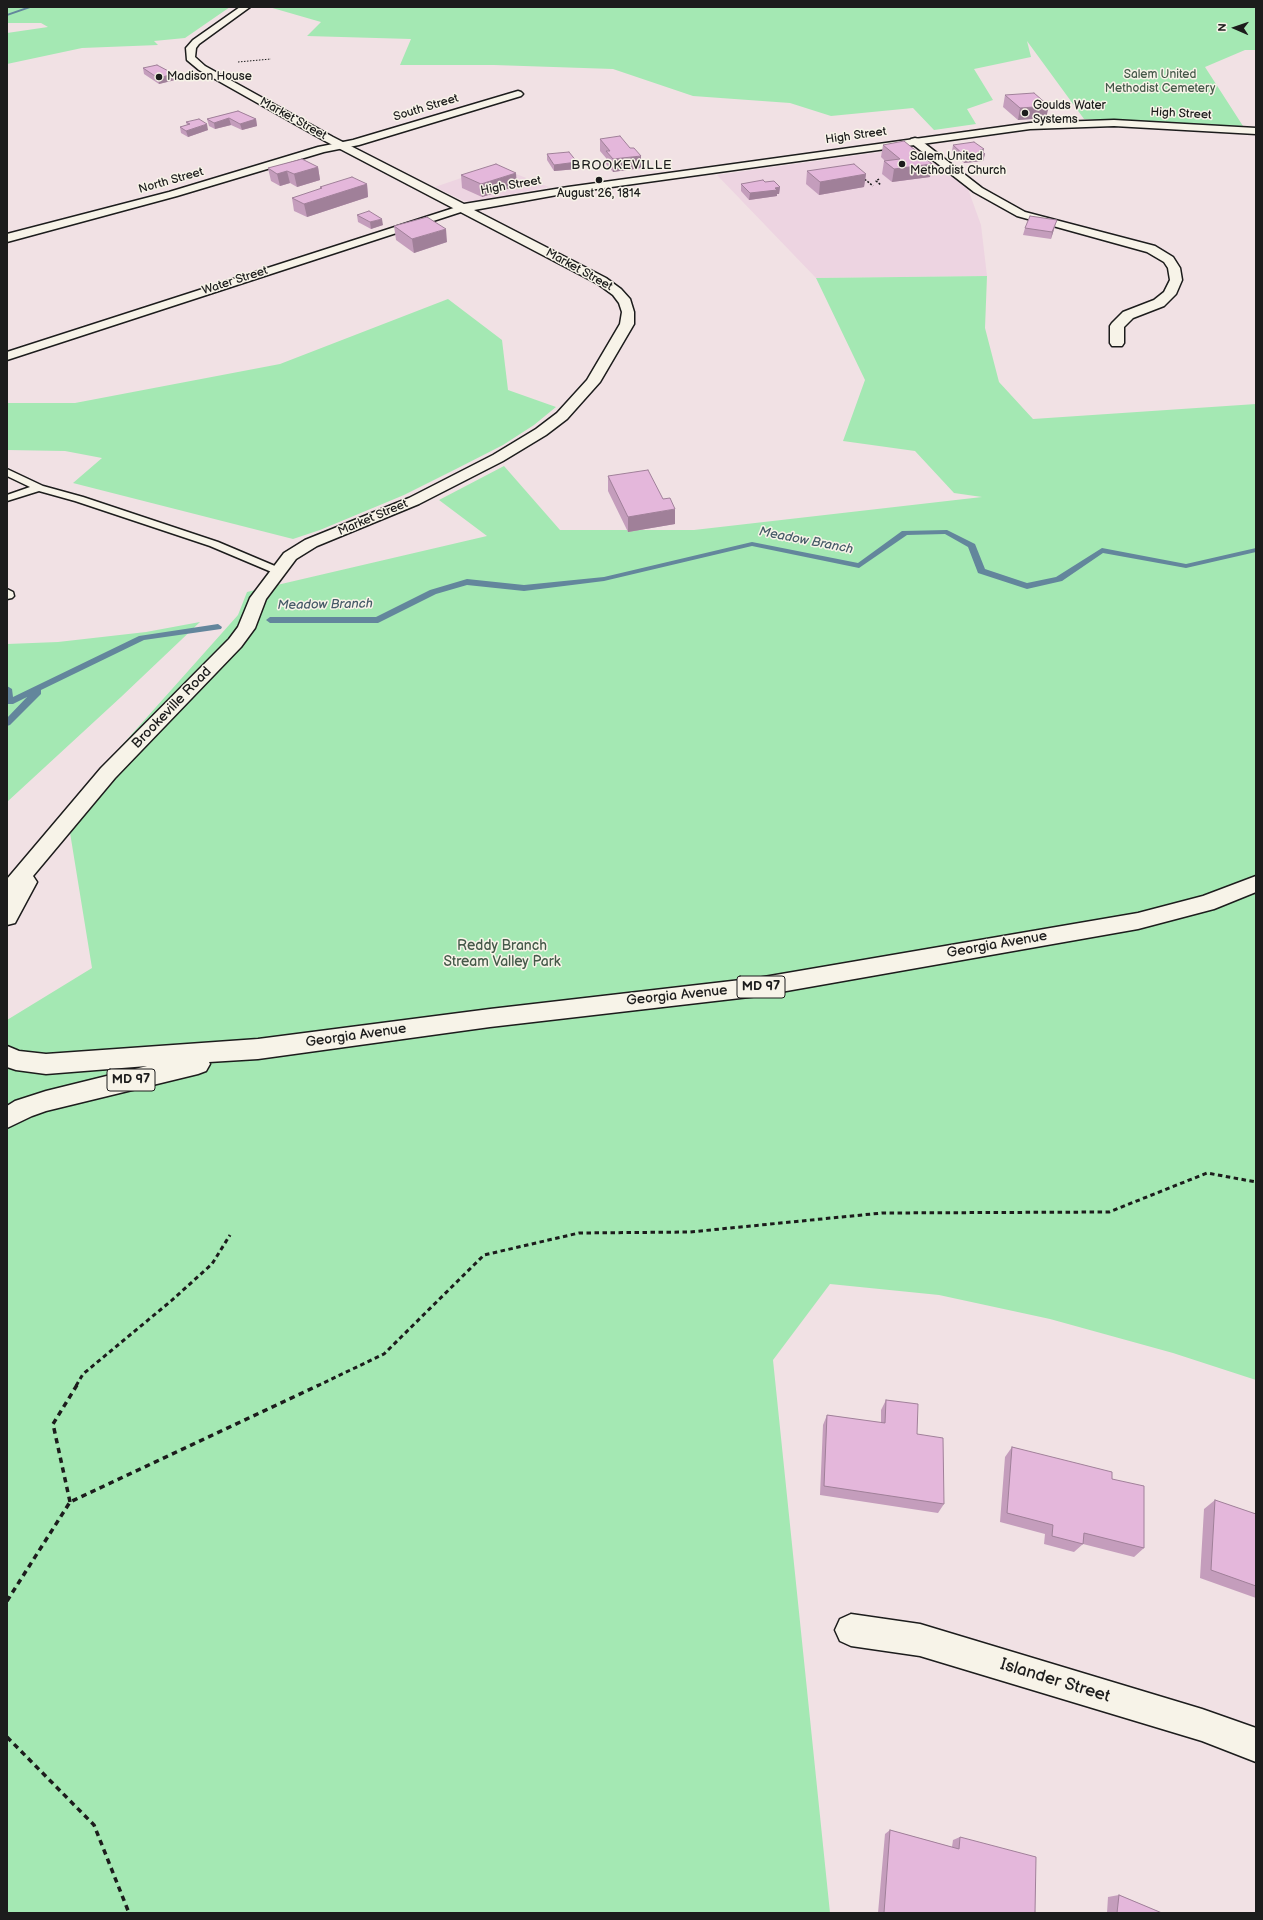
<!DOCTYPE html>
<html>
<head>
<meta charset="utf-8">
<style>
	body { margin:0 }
	#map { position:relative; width:1263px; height:1920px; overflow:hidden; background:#f1e1e4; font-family:"Balsamiq Sans",sans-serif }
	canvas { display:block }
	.frame { position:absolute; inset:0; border:8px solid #1c1c1c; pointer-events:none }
	.north { position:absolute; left:1215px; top:8px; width:40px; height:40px; -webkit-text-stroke:3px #f7f3e8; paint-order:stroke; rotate:272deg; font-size:11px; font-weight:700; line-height:16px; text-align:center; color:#1c1c1c }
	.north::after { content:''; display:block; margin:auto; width:14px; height:18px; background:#1c1c1c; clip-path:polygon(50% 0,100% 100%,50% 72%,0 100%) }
</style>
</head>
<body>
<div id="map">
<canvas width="1263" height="1920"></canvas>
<div class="frame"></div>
<div class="north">N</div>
</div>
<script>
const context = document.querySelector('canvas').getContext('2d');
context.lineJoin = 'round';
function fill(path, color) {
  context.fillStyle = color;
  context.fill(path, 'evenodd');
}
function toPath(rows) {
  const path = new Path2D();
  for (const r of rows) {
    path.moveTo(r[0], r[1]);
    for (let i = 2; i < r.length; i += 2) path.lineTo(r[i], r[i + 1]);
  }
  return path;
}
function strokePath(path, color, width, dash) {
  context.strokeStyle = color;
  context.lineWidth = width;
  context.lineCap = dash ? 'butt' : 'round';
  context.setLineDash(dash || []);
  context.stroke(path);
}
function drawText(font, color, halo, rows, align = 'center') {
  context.font = font + ' "Balsamiq Sans",sans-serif';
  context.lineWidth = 3;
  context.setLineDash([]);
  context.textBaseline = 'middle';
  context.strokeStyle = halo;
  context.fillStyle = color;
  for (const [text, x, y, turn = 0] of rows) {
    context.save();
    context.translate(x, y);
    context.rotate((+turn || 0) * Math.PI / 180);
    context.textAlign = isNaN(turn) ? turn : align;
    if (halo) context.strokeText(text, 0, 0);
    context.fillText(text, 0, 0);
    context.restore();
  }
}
const built = toPath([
	[917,147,968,189,981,225,987,276,816,278,717,175],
	[496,166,549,187,473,202,464,201,435,187]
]);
const green = toPath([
	[7,7,230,7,185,38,154,41,158,45,82,48,7,64,7,33,48,27,41,23,7,23],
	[269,7,1256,7,1256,50,1245,50,1205,67,1243,126,1084,119,1027,41,1031,57,974,69,993,100,967,109,976,124,934,130,913,108,831,116,790,103,693,96,613,69,494,65,400,65,411,39,307,36,321,22],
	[987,276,985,328,999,382,1033,419,1256,404,1256,1380,1173,1353,1050,1319,939,1295,830,1284,773,1360,830,1913,7,1913,7,1020,92,968,66,808,238,615,247,592,487,536,439,500,504,466,560,530,694,530,982,497,954,493,915,451,843,441,865,380,816,278],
	[448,299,502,340,508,390,556,407,534,425,503,445,456,469,404,495,320,530,293,539,73,483,102,458,65,451,7,450,7,403,75,403,280,364],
	[200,622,121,697,7,802,7,644,58,642,146,632]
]);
const stream = toPath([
	[27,7,33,7,7,16,7,14,27,7],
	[947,530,975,544,985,569,1027,583,1056,577,1102,548,1186,564,1256,548,1256,552,1186,568,1103,553,1062,581,1027,589,978,573,968,547,945,534,907,535,859,568,752,546,604,581,524,591,467,585,436,594,378,623,270,623,266,620,270,617,376,617,430,590,467,579,524,585,604,577,752,542,858,563,902,531,947,530],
	[218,624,222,627,221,629,144,640,41,690,41,694,10,725,7,726,7,718,27,697,13,704,7,704,7,686,12,689,13,697,139,636,218,624]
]);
const pathFar3 = toPath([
	[238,62,271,59]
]);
const pathFar2 = toPath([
	[862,177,873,186],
	[879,179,876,181,881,185]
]);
const pathFar1 = toPath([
	[76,1386,83,1374,171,1301,212,1264,230,1235],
	[317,1386,384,1354,484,1255,579,1233,690,1232,882,1213,1109,1212,1207,1173,1256,1182]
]);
const path = toPath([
	[70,1502,53,1424,77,1385],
	[7,1601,70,1502,319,1385],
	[7,1737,94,1825,129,1913]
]);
const service = toPath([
	[7,469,43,486,83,497,218,542,282,569,284,571,278,574,274,573,210,546,75,501,39,491,7,501,7,495,30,487,7,476,7,469],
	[7,589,13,592,14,596,12,598,7,599,7,589]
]);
const minor = toPath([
	[518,91,521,92,523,94,521,96,359,145,324,152,177,196,7,242,7,234,169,192,318,147,353,140,518,91],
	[915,138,919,139,982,188,1025,212,1155,246,1173,257,1180,268,1182,280,1176,294,1164,306,1133,318,1124,327,1124,343,1122,346,1112,346,1110,343,1110,326,1112,323,1123,312,1154,300,1164,292,1170,280,1168,268,1164,262,1147,252,1017,216,974,192,911,143,910,141,911,139,915,138],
	[463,205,469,208,467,210,7,360,7,352,463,205],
	[851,1614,920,1624,1202,1709,1256,1728,1256,1762,1202,1741,920,1656,851,1646,840,1641,835,1630,840,1619,851,1614]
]);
const secondary = toPath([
	[240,7,250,7,199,44,196,48,195,57,205,66,333,137,464,204,568,187,1030,123,1114,120,1256,128,1256,134,1114,126,1030,129,568,193,474,210,606,278,621,289,630,299,634,312,634,324,600,382,567,419,546,435,503,461,419,504,317,546,296,559,266,599,255,628,241,647,115,778,33,876,37,882,15,923,7,925,7,879,101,768,229,639,238,627,250,598,284,553,305,540,409,498,493,455,536,429,557,413,587,380,620,324,622,312,619,303,613,295,598,284,325,141,199,70,187,60,186,48,193,40,240,7]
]);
const primary = toPath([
	[1256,876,1256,892,1214,909,1138,929,758,996,490,1027,258,1059,209,1062,210,1064,206,1071,198,1074,46,1111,32,1116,7,1128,7,1106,15,1101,46,1091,147,1066,46,1074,16,1070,7,1067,7,1046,19,1051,46,1054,258,1039,490,1009,758,978,1138,913,1203,896,1256,876]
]);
const wall = toPath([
	[143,68,174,74,175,80,159,84,144,74],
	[1005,95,1046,118,1018,120,1003,107],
	[238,111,256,119,257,126,242,130,231,125,215,129,209,126,207,119],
	[186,122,208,130,188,137,181,133,180,127,187,125],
	[600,139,641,168,613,172,606,164,606,158,600,151],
	[883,145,932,164,930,177,892,182,882,174,884,161,885,161,881,157],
	[953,145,983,153,985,154,983,161,964,163,952,151],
	[547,154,577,162,577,169,554,171,547,160],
	[318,167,320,180,297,187,290,183,280,186,271,181,268,168],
	[807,171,866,174,864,187,819,195,806,184],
	[461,175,517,186,482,197,462,188],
	[765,182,780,187,779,194,777,194,777,196,749,200,741,191,741,184],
	[367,184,368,197,307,217,294,211,292,198,320,189,320,187],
	[357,215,383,225,371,229,358,222],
	[394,226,447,242,414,253,396,240],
	[1055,226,1051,239,1023,235,1025,228],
	[608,476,675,524,628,532,608,491],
	[886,1400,917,1434,944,1504,938,1513,820,1495,823,1425,827,1415,881,1423,881,1410],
	[1012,1447,1112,1479,1144,1548,1134,1557,1083,1544,1074,1552,1044,1544,1045,1534,1000,1522,1005,1457],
	[1256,1494,1256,1598,1200,1578,1204,1509,1215,1500,1255,1514],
	[890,1830,952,1847,953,1840,960,1837,1035,1913,878,1913,885,1834],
	[1119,1895,1162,1913,1107,1913,1108,1897]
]);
const shadedWall = toPath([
	[174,74,175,80,159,84,158,78],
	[1049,106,1046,118,1018,120,1020,108],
	[229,118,231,125,215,129,214,123],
	[256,119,257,126,242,130,240,124],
	[207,124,208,130,188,137,186,131],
	[984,149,983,154,985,154,983,161,964,163,965,156,980,150],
	[641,156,641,168,613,172,613,159],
	[577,162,577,169,554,171,554,165],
	[932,164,930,177,892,182,894,169],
	[318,167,320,180,297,187,294,174],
	[287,171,290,183,280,186,277,174],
	[516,173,517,186,482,197,481,184],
	[866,174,864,187,819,195,820,182],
	[367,184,368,197,307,217,304,204],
	[780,187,779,194,777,194,777,196,749,200,750,193],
	[382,219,383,225,371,229,370,222],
	[1057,220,1055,226,1051,239,1052,232],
	[446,229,447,242,414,253,412,239],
	[675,509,675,524,628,532,628,517]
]);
const building = toPath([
	[157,65,174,74,158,78,143,68,157,65],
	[1034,93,1049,106,1020,108,1005,95,1034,93],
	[238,111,256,119,240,124,229,118,214,123,207,119,238,111],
	[199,119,207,124,186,131,180,127,190,124,186,122,199,119],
	[620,136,630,148,634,148,641,156,613,159,606,151,610,151,600,139,620,136],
	[904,141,932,164,894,169,884,161,900,159,883,145,904,141],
	[974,142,984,149,980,150,985,154,965,156,953,145,974,142],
	[569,152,577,162,554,165,547,154,569,152],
	[302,159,318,167,294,174,287,171,277,174,268,168,302,159],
	[496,164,516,173,481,184,461,175,496,164],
	[854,164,866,174,820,182,807,171,854,164],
	[352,177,367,184,304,204,292,198,322,188,320,187,352,177],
	[763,180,765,182,774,181,780,187,775,188,777,190,750,193,741,184,763,180],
	[369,211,382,219,370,222,357,215,369,211],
	[1030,216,1057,220,1052,232,1025,228,1030,216],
	[427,217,446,229,412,239,394,226,427,217],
	[648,470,663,499,670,498,675,509,628,517,608,476,648,470],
	[886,1400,918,1404,917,1434,943,1438,944,1504,824,1486,827,1415,885,1423,886,1400],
	[1012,1447,1112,1472,1112,1479,1144,1486,1144,1548,1084,1533,1083,1544,1052,1536,1053,1525,1007,1513,1012,1447],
	[1215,1500,1256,1514,1256,1586,1211,1570,1215,1500],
	[890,1830,959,1849,960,1837,1036,1857,1035,1913,884,1913,890,1830],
	[1119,1895,1162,1913,1117,1913,1119,1895]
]);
const markers = [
	[159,77,4,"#1c1c1c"],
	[1025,113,4,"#1c1c1c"],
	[902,164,4,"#1c1c1c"],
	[599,180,4,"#1c1c1c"]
];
const farParknames = [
	["Salem United",1160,75],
	["Methodist Cemetery",1160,89]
];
const farPoinames = [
	["Madison House",167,77],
	["Goulds Water",1033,106],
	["Systems",1033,120],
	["Salem United",910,157],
	["Methodist Church",910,171],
	["August 26, 1814",599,194,"center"]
];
const farStreetnames = [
	["South Street",426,108,-17],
	["High Street",1181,114,3],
	["Market Street",293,119,29],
	["High Street",856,136,-8],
	["North Street",171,181,-16],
	["High Street",511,186,-10],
	["Market Street",579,270,29],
	["Water Street",235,281,-18],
	["Market Street",373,518,-23]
];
const farQuarternames = [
	["BROOKEVILLE",622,166]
];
const farWaternames = [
	["Meadow Branch",806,541,11],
	["Meadow Branch",325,605,-1]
];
const shields = [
	[761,987,48],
	[131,1080,48]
];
const shieldNames = [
	["MD 97",761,987],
	["MD 97",131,1080]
];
const streetNames = [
	["Brookeville Road",172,708,-46],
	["Georgia Avenue",997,945,-10],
	["Georgia Avenue",677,996,-6],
	["Georgia Avenue",356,1036,-8]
];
const parkNames = [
	["Reddy Branch",502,946],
	["Stream Valley Park",502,962]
];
const nearStreetnames = [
	["Islander Street",1055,1681,17]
];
fill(built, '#edd4e1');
fill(green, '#a4e8b3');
fill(stream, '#63869c');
strokePath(service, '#1c1c1c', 3);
strokePath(minor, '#1c1c1c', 3);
strokePath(secondary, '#1c1c1c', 3);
strokePath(primary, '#1c1c1c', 3);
strokePath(pathFar3, '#1c1c1c', 1, [1.5, 1.5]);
strokePath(pathFar2, '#1c1c1c', 1.5, [2, 1.5]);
strokePath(pathFar1, '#1c1c1c', 3, [4.5, 3.5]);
strokePath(path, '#1c1c1c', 3.5, [5.5, 4.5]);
fill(service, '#f7f3e8');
fill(minor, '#f7f3e8');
fill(secondary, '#f7f3e8');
fill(primary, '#f7f3e8');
fill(wall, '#c49dbc');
fill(shadedWall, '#a08099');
fill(building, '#e4b7db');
strokePath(building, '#a08099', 1);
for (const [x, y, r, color] of markers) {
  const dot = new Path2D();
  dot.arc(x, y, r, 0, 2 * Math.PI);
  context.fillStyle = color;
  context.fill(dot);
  strokePath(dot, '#f7f3e8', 1.5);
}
drawText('12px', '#455949', '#f7f3e8', farParknames);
drawText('12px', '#1c1c1c', '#f7f3e8', farPoinames, 'left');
drawText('12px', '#1c1c1c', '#f7f3e8', farStreetnames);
context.letterSpacing = '1px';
drawText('13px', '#1c1c1c', '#f7f3e8', farQuarternames);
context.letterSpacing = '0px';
drawText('italic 13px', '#455a67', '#f7f3e8', farWaternames);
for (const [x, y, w] of shields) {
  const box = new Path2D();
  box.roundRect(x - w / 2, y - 11, w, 22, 3);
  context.fillStyle = '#f7f3e8';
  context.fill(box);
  strokePath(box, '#1c1c1c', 1);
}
drawText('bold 13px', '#1c1c1c', null, shieldNames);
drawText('14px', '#1c1c1c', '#f7f3e8', streetNames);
drawText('14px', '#455949', '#f7f3e8', parkNames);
drawText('17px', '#1c1c1c', '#f7f3e8', nearStreetnames);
</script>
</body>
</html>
